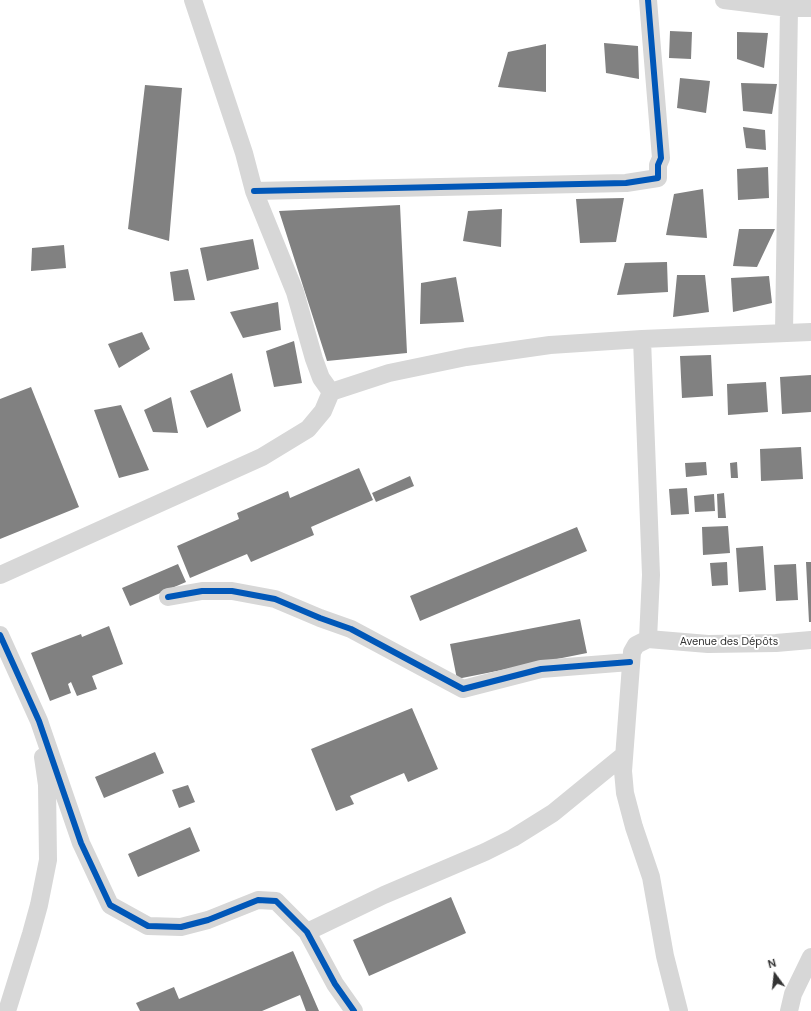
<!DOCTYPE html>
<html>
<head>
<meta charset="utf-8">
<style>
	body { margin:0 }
	#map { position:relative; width:811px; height:1011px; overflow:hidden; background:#fff; font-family:"DM Sans",sans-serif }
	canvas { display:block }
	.north { position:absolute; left:755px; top:955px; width:40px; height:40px; -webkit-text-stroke:3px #fff; paint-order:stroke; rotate:345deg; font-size:11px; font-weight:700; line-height:16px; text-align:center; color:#333 }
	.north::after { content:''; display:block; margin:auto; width:14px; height:18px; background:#333; clip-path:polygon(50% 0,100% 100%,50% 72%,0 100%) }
</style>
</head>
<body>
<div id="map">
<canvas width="811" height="1011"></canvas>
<div class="north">N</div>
</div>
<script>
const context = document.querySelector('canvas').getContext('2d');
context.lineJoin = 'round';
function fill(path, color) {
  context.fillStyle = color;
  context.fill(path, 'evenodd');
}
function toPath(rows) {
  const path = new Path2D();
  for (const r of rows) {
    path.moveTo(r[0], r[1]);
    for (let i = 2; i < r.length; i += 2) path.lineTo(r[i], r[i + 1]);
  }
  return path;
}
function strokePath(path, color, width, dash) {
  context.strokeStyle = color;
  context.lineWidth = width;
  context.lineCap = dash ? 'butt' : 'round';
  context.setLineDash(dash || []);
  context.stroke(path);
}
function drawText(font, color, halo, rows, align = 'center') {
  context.font = font + ' "DM Sans",sans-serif';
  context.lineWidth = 4;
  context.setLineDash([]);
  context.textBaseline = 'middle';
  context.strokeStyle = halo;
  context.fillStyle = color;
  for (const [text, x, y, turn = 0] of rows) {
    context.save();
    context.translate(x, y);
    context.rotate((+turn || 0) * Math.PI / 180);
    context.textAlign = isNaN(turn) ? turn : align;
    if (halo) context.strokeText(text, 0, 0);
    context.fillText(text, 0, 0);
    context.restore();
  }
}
const building = toPath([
	[670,31,692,32,691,59,669,58],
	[737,32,768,33,764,68,737,59],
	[604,43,638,46,639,79,606,73],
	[546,44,546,92,498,87,508,52],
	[680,78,710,81,706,113,677,108],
	[741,83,777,84,772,114,743,111],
	[145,85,182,88,169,241,128,229],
	[743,127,765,130,766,150,746,148],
	[768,167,769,198,738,200,737,169],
	[703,189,707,238,666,235,674,194],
	[624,198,616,242,580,243,576,199],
	[400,205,407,353,327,361,279,211],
	[502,209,501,247,463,241,468,211],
	[739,229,775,229,757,267,733,266],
	[253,239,259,269,207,281,200,248],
	[64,245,66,268,31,271,32,248],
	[667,262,668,292,617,295,625,263],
	[188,269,195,300,174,301,170,272],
	[677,275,705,275,709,312,673,317],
	[769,276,772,303,733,312,731,278],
	[456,277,464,322,420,324,421,283],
	[278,302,281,330,243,338,230,312],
	[142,332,150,349,119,368,108,344],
	[294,341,302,383,274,387,266,351],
	[711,355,713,396,682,398,680,356],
	[232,373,241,411,207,428,190,391],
	[811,375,811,412,782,414,780,377],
	[766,382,768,412,728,415,727,384],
	[31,387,79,507,0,539,0,399],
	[171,397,178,433,153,432,144,410],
	[121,405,149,470,119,478,94,410],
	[801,447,803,479,761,481,760,449],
	[706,462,707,475,686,477,685,463],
	[737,462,738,478,731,478,730,463],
	[359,468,373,500,311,527,314,535,251,562,247,554,190,578,177,546,239,519,237,513,288,491,290,498],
	[410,476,414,486,376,502,372,493],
	[687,488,689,514,671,515,669,489],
	[724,493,726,518,718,518,717,494],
	[714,494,715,511,695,512,694,496],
	[728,526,730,553,703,555,702,527],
	[577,527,587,551,420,621,410,596],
	[763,546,766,590,739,592,736,548],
	[727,562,728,585,712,586,710,563],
	[806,562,811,562,811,622,809,622],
	[178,564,186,582,130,606,122,588],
	[796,564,798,600,776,601,774,565],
	[580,619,587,653,457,679,450,644],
	[109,626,123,664,92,676,97,689,77,696,71,682,68,684,71,693,50,701,31,653,81,634,82,637],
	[412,708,438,769,408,782,404,773,350,796,354,804,336,811,311,749],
	[155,752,164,773,104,798,95,777],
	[188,785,195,802,179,808,172,790],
	[190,827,200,851,138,877,128,854],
	[451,897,466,933,369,976,353,940],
	[293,951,319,1011,306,1011,300,995,262,1011,140,1011,136,1003,174,987,179,999]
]);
const minor = toPath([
	[193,0,244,153,254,191,295,292,314,359,321,378,331,392],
	[724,0,789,8,811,8],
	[254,191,626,183,658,178,658,165,661,158,648,0],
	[784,332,789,8],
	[642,339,651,575,648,639],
	[331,392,389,373,466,357,550,345,642,339,811,332],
	[0,575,262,457,308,429,323,411,331,392],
	[168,597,202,591,232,591,275,599,320,618,351,629,463,689,541,669,630,662],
	[0,635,39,721,81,843,110,905,148,926,181,927,208,920,258,900,276,901,307,932,335,984,354,1011],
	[648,639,636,645,632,652,623,771,625,793,634,827,651,877,665,956,679,1011],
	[648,639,708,644,776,643,811,640],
	[307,932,384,895,485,852,513,838,553,813,624,755],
	[7,1011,31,934,39,905,48,860,47,785,43,757],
	[789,1011,793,994,811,957]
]);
const cycleway = toPath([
	[254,191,626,183,658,178,658,165,661,158,648,0],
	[168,597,202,591,232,591,275,599,320,618,351,629,463,689,541,669,630,662],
	[0,635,39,721,81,843,110,905,148,926,181,927,208,920,258,900,276,901,307,932,335,984,354,1011]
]);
const streetNames = [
	["Avenue des Dépôts",729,642]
];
fill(building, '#818181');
strokePath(minor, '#d7d7d7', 18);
strokePath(cycleway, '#0057b8', 6);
drawText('11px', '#333', '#fff', streetNames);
</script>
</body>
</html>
